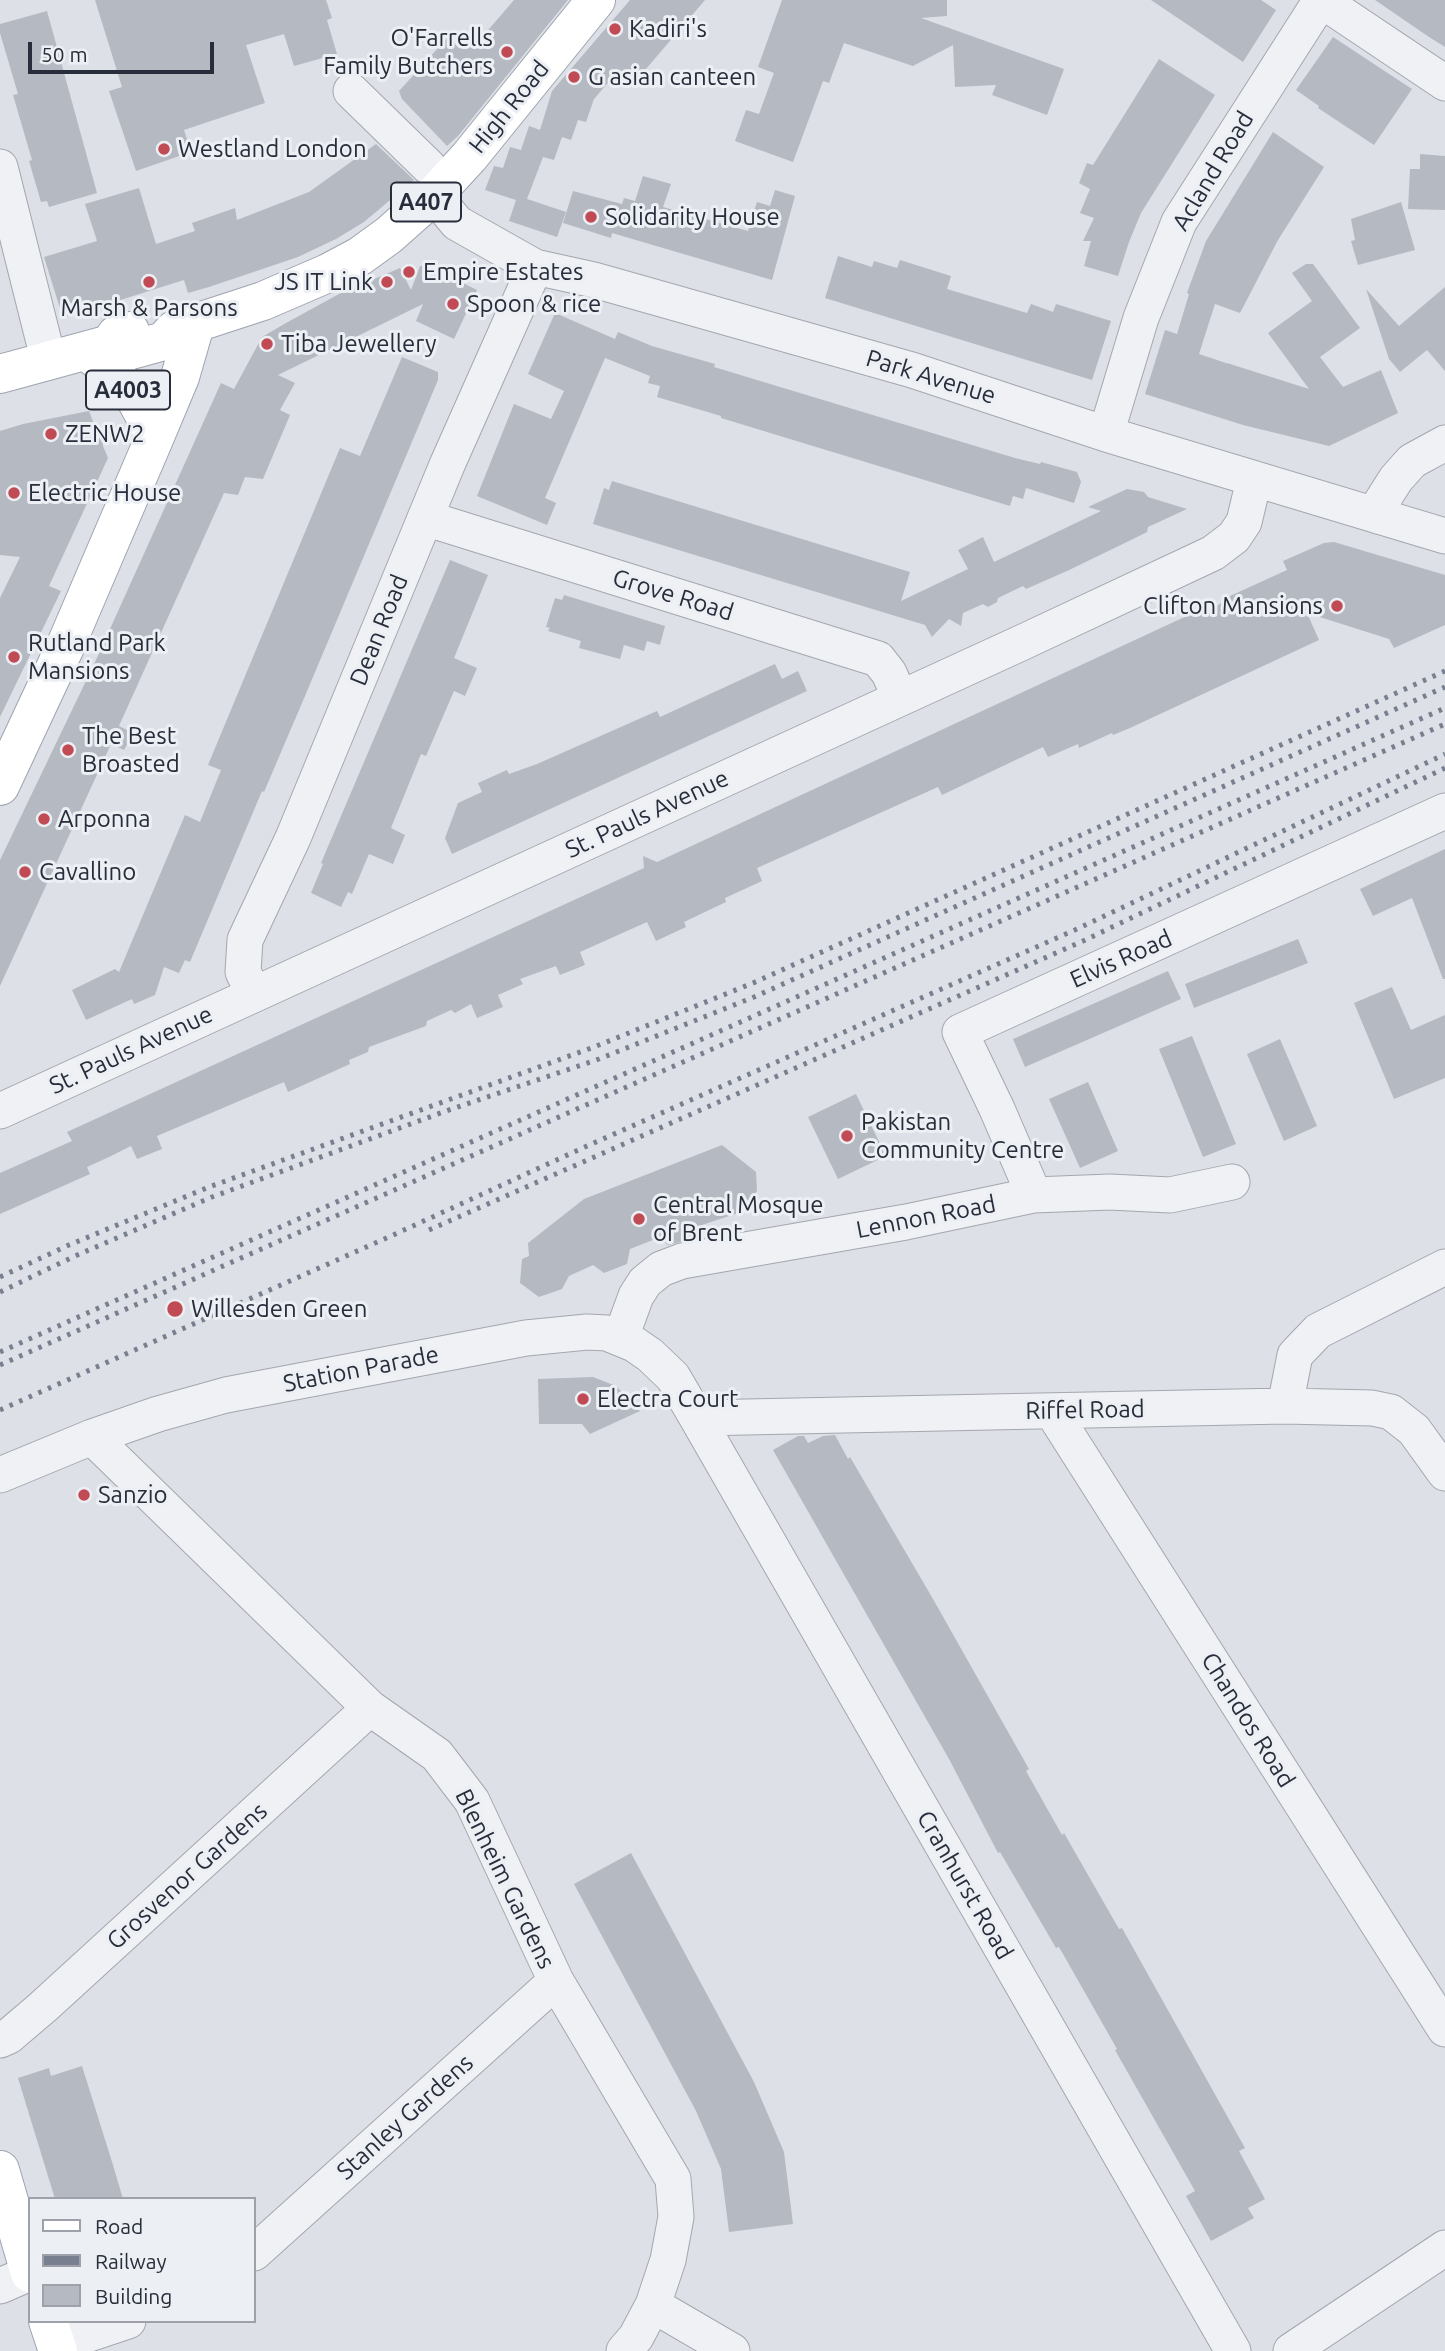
<!DOCTYPE html>
<html>
<head>
<meta charset="utf-8">
<style>
	body { margin:0 }
	#map { position:relative; width:1445px; height:2351px; overflow:hidden; background:#dde0e6; font-family:Ubuntu,sans-serif }
	canvas { display:block }
	.legend { position:absolute; left:28px; top:2197px; width:228px; height:126px; box-sizing:border-box; background:#eceff3; border:2px solid #9ea1a9; margin:0; padding:9px 12px; list-style:none; font-size:21px; color:#282d3b }
	.legend li { display:flex; align-items:center; gap:14px; height:35px }
	.legend b { width:35px; border:2px solid #9ea1a9 }
	.scale { position:absolute; left:28px; top:42px; width:186px; height:32px; box-sizing:border-box; border:4px solid #282d3b; border-top:0; padding-left:9px; font-size:21px; line-height:24px; white-space:nowrap; color:#282d3b; -webkit-text-stroke:5px #eceff3; paint-order:stroke }
</style>
</head>
<body>
<div id="map">
<canvas width="1445" height="2351"></canvas>
<ul class="legend">
<li><b style="height:9px;background:#fff"></b>Road</li>
<li><b style="height:9px;background:#787f8e"></b>Railway</li>
<li><b style="height:19px;background:#b5b9c2"></b>Building</li>
</ul>
<div class="scale">50 m</div>
</div>
<script>
const context = document.querySelector('canvas').getContext('2d');
context.lineJoin = 'round';
function fill(path, color) {
  context.fillStyle = color;
  context.fill(path, 'evenodd');
}
function toPath(rows) {
  const path = new Path2D();
  for (const r of rows) {
    path.moveTo(r[0], r[1]);
    for (let i = 2; i < r.length; i += 2) path.lineTo(r[i], r[i + 1]);
  }
  return path;
}
function strokePath(path, color, width, dash) {
  context.strokeStyle = color;
  context.lineWidth = width;
  context.lineCap = dash ? 'butt' : 'round';
  context.setLineDash(dash || []);
  context.stroke(path);
}
function drawText(font, color, halo, rows, align = 'center') {
  context.font = font + ' Ubuntu,sans-serif';
  context.lineWidth = 6;
  context.setLineDash([]);
  context.textBaseline = 'middle';
  context.strokeStyle = halo;
  context.fillStyle = color;
  for (const [text, x, y, turn = 0] of rows) {
    context.save();
    context.translate(x, y);
    context.rotate((+turn || 0) * Math.PI / 180);
    context.textAlign = isNaN(turn) ? turn : align;
    if (halo) context.strokeText(text, 0, 0);
    context.fillText(text, 0, 0);
    context.restore();
  }
}
const building = toPath([
	[95,0,326,0,332,18,327,20,337,54,294,66,284,34,246,45,265,103,184,130,191,152,136,171,109,91,122,87],
	[514,0,568,0,458,136,447,146,402,99,399,91,448,37,459,48,470,36,477,43],
	[630,0,705,0,634,83,619,70,594,99,586,122,578,120,571,140,562,137,554,160,543,157,527,199,566,212,557,237,509,221,516,200,485,190,494,166,503,168,510,147,521,150,529,126,540,130,552,91],
	[782,0,947,0,947,16,921,18,1064,69,1047,115,992,95,996,85,955,87,953,45,913,66,844,43,829,83,823,81,793,162,735,141,746,110,759,114,774,73,758,67],
	[1151,0,1261,0,1276,10,1243,62],
	[1375,0,1445,0,1445,47,1429,37],
	[47,11,97,193,49,207,47,201,41,202,29,161,32,160,13,95,18,94,0,33,0,24],
	[1333,37,1412,89,1374,145,1318,108,1319,106,1296,90],
	[1159,59,1215,95,1141,213,1129,242,1118,276,1084,266,1091,241,1083,241,1094,218,1080,213,1090,189,1079,183,1087,163,1093,165],
	[1273,132,1324,167,1278,240,1240,313,1215,304,1199,354,1226,363,1225,364,1227,363,1309,389,1268,333,1312,301,1292,273,1306,264,1313,264,1360,328,1320,357,1343,387,1381,370,1398,413,1329,446,1243,425,1145,394,1165,330,1177,334,1189,294,1187,293,1206,241],
	[376,144,414,180,364,222,336,239,298,257,209,287,188,293,184,280,63,318,44,257,97,241,85,204,139,188,156,244,195,231,192,223,235,208,237,220,309,192],
	[1420,154,1445,156,1445,210,1408,209,1410,169,1420,169],
	[643,176,671,184,663,207,748,231,757,202,770,206,775,190,795,196,772,280,612,233,611,238,563,223,573,191,622,204,624,198,635,201],
	[1401,202,1415,250,1358,265,1351,241,1355,240,1351,219],
	[838,256,872,267,874,261,897,268,900,260,951,276,947,289,1027,313,1031,304,1053,312,1056,304,1111,321,1092,380,825,298],
	[420,266,429,266,477,290,454,339,416,321,423,304,278,375,295,383,280,410,290,415,263,479,245,477,238,495,224,493,119,726,133,733,124,750,111,744,0,986,0,860,96,660,221,383,234,389,262,337,286,323,339,294,400,268,411,290],
	[1445,287,1445,371,1427,350,1400,372,1389,359,1366,289,1399,326],
	[555,313,615,339,618,332,652,346,715,364,714,367,1015,458,1040,464,1041,462,1077,472,1081,482,1074,503,1026,488,1023,499,1013,496,1010,506,721,418,721,416,657,397,660,386,648,383,650,376,605,358,545,498,556,503,547,525,477,496,514,404,551,419,564,391,528,374],
	[402,357,438,372,438,380,305,696,264,792,262,791,190,962,185,960,179,973,164,967,155,995,134,1004,132,999,86,1020,72,990,115,969,119,972,185,815,200,822,221,770,208,765,340,448,360,456],
	[89,411,95,427,103,431,103,446,108,458,49,586,61,591,0,717,0,598,20,557,0,555,0,431,23,424],
	[612,481,910,572,901,601,968,569,958,550,983,537,994,562,1101,511,1088,507,1127,489,1144,492,1148,497,1187,509,1148,527,1147,532,1131,540,1067,571,1026,589,1023,586,998,598,997,602,988,607,983,604,963,613,961,626,949,619,932,637,925,625,593,524,604,488,609,490],
	[1334,542,1445,575,1445,625,1394,648,1389,639,1307,613,1319,640,1130,728,1113,735,1112,733,1079,748,1078,744,1048,757,1043,747,942,795,938,787,757,868,762,881,725,898,726,902,684,922,686,927,656,941,647,922,580,952,585,965,560,975,556,966,520,979,523,984,498,995,503,1007,477,1018,471,1004,455,1013,451,1010,427,1021,426,1026,369,1047,368,1052,349,1060,350,1064,288,1092,284,1082,157,1136,162,1149,137,1159,131,1146,109,1157,87,1167,90,1174,0,1214,0,1173,72,1141,67,1132,644,868,643,856,657,862,1206,607,1208,613,1230,596,1287,570,1283,561,1324,543],
	[450,560,488,575,454,658,477,668,465,696,454,691,426,756,421,754,391,828,405,835,393,864,369,854,352,894,348,892,341,907,311,893,323,864,321,863],
	[564,595,665,626,660,645,647,641,644,651,624,645,620,659,579,648,581,641,548,631,550,628,546,627,555,598,562,600],
	[775,664,782,679,798,671,807,691,452,854,445,838,458,803,482,792,478,783,507,770,509,774,537,764,657,711,660,717],
	[1445,849,1445,979,1443,979,1412,898,1373,916,1360,889],
	[1298,939,1308,963,1194,1008,1185,984],
	[1168,971,1181,999,1025,1067,1013,1039],
	[1392,987,1411,1030,1445,1015,1445,1078,1394,1099,1354,1003],
	[1192,1036,1236,1144,1203,1157,1159,1049],
	[1280,1039,1317,1126,1284,1141,1247,1054],
	[1088,1082,1118,1151,1080,1168,1049,1099],
	[856,1094,886,1156,838,1179,808,1117],
	[722,1145,756,1172,757,1191,741,1212,699,1226,693,1238,688,1240,668,1245,658,1238,630,1249,627,1264,604,1273,593,1265,569,1276,562,1289,539,1297,520,1283,522,1259,529,1256,528,1243,584,1199],
	[593,1377,616,1386,640,1411,590,1434,582,1424,539,1424,538,1379],
	[835,1435,848,1459,850,1457,933,1599,1029,1769,1026,1771,1062,1835,1064,1833,1119,1929,1122,1928,1245,2148,1239,2151,1265,2199,1248,2208,1254,2218,1211,2241,1186,2196,1195,2191,1115,2050,1117,2049,1059,1947,1056,1948,1000,1852,998,1853,949,1759,773,1450,798,1436,804,1436,808,1443,823,1436],
	[631,1853,754,2082,784,2152,793,2224,729,2232,721,2169,709,2141,696,2111,574,1884],
	[82,2066,113,2165,123,2199,55,2199,18,2078,49,2068,51,2076]
]);
const minor = toPath([
	[1321,0,1445,83],
	[351,91,429,167],
	[0,167,49,362],
	[434,195,457,223,535,267,594,280,912,370,1106,434,1445,536],
	[1106,434,1141,318,1179,222,1321,0],
	[1378,516,1382,501,1396,479,1412,461,1445,443],
	[425,518,878,659,889,673,900,698],
	[254,994,243,972,245,940,293,838,447,465,535,267],
	[0,1111,1021,643,1213,553,1234,537,1244,522,1254,480],
	[1034,1195,997,1109,960,1032,1445,811],
	[621,1337,636,1296,645,1282,661,1269,682,1261,906,1222,1034,1195,1110,1192,1170,1195,1232,1182],
	[1285,1406,1295,1355,1318,1331,1445,1267],
	[1052,1411,1445,2029],
	[697,1418,1285,1406,1372,1408,1391,1412,1414,1430,1445,1473],
	[92,1437,370,1708,437,1755,472,1801,556,1981,673,2179,676,2217,668,2260,653,2305,636,2337,624,2351],
	[0,1475,92,1437,158,1414,226,1395,526,1338,587,1332,607,1333,634,1344,650,1355,673,1377,697,1418,1233,2351],
	[0,2040,9,2036,43,2007,370,1708],
	[254,2253,556,1981],
	[0,2286,30,2273],
	[653,2305,732,2351],
	[56,2345,128,2321],
	[1291,2351,1445,2248]
]);
const major = toPath([
	[110,344,124,352,164,341,174,330,263,301,328,273,360,256,389,235,434,195,469,157,596,0],
	[87,351,118,378,136,400,148,422,154,439],
	[0,374,110,344,116,335,130,331],
	[0,786,65,647,154,439,180,377,195,325],
	[0,2170,30,2273],
	[48,2321,58,2351]
]);
const rail = toPath([
	[429,1230,1083,941,1445,768],
	[0,1277,69,1245,209,1187,594,1047,753,983,1445,671],
	[0,1292,75,1256,212,1197,446,1111,599,1059,754,997,1445,687],
	[0,1352,1445,708],
	[0,1365,1445,724],
	[0,1410,391,1236,587,1146,1077,929,1445,754]
]);
const markers = [
	[615,29,7,"#c14b55"],
	[507,52,7,"#c14b55"],
	[574,77,7,"#c14b55"],
	[164,149,7,"#c14b55"],
	[591,217,7,"#c14b55"],
	[409,272,7,"#c14b55"],
	[149,282,7,"#c14b55"],
	[387,282,7,"#c14b55"],
	[453,304,7,"#c14b55"],
	[267,344,7,"#c14b55"],
	[51,434,7,"#c14b55"],
	[14,493,7,"#c14b55"],
	[1337,606,7,"#c14b55"],
	[14,657,7,"#c14b55"],
	[68,750,7,"#c14b55"],
	[44,819,7,"#c14b55"],
	[25,872,7,"#c14b55"],
	[847,1136,7,"#c14b55"],
	[639,1219,7,"#c14b55"],
	[175,1309,9,"#c14b55"],
	[583,1399,7,"#c14b55"],
	[84,1495,7,"#c14b55"]
];
const shields = [
	[426,202,70],
	[128,390,84]
];
const shieldNames = [
	["A407",426,202],
	["A4003",128,390]
];
const poiNames = [
	["Kadiri's",629,29],
	["O'Farrells",493,38,"right"],
	["Family Butchers",493,66,"right"],
	["G asian canteen",588,77],
	["Westland London",178,149],
	["Solidarity House",605,217],
	["Empire Estates",423,272],
	["JS IT Link",373,282,"right"],
	["Spoon & rice",467,304],
	["Marsh & Parsons",149,308,"center"],
	["Tiba Jewellery",281,344],
	["ZENW2",65,434],
	["Electric House",28,493],
	["Clifton Mansions",1323,606,"right"],
	["Rutland Park",28,643],
	["Mansions",28,671],
	["The Best",82,736],
	["Broasted",82,764],
	["Arponna",58,819],
	["Cavallino",39,872],
	["Pakistan",861,1122],
	["Community Centre",861,1150],
	["Central Mosque",653,1205],
	["of Brent",653,1233],
	["Willesden Green",191,1309],
	["Electra Court",597,1399],
	["Sanzio",98,1495]
];
const streetNames = [
	["High Road",509,107,-51],
	["Acland Road",1213,171,-59],
	["Park Avenue",931,377,17],
	["Grove Road",673,595,17],
	["Dean Road",379,630,-68],
	["St. Pauls Avenue",647,814,-25],
	["Elvis Road",1121,959,-24],
	["St. Pauls Avenue",131,1050,-25],
	["Lennon Road",926,1217,-11],
	["Station Parade",361,1369,-11],
	["Riffel Road",1085,1410,-1],
	["Chandos Road",1248,1720,58],
	["Grosvenor Gardens",187,1876,-42],
	["Blenheim Gardens",505,1879,64],
	["Cranhurst Road",965,1885,60],
	["Stanley Gardens",405,2117,-42]
];
fill(building, '#b5b9c2');
strokePath(minor, '#a3a7af', 37);
strokePath(major, '#9da4b0', 40);
strokePath(minor, '#eff1f4', 35);
strokePath(major, '#fff', 38);
strokePath(rail, '#787f8e', 5, [3.5, 7]);
for (const [x, y, r, color] of markers) {
  const dot = new Path2D();
  dot.arc(x, y, r, 0, 2 * Math.PI);
  context.fillStyle = color;
  context.fill(dot);
  strokePath(dot, '#eceff3', 2.5);
}
for (const [x, y, w] of shields) {
  const box = new Path2D();
  box.roundRect(x - w / 2, y - 19.5, w, 39, 5);
  context.fillStyle = '#eceff3';
  context.fill(box);
  strokePath(box, '#282d3b', 2);
}
drawText('bold 23px', '#282d3b', null, shieldNames);
drawText('24px', '#282d3b', '#eceff3', poiNames, 'left');
drawText('24px', '#282d3b', '#eceff3', streetNames);
</script>
</body>
</html>
